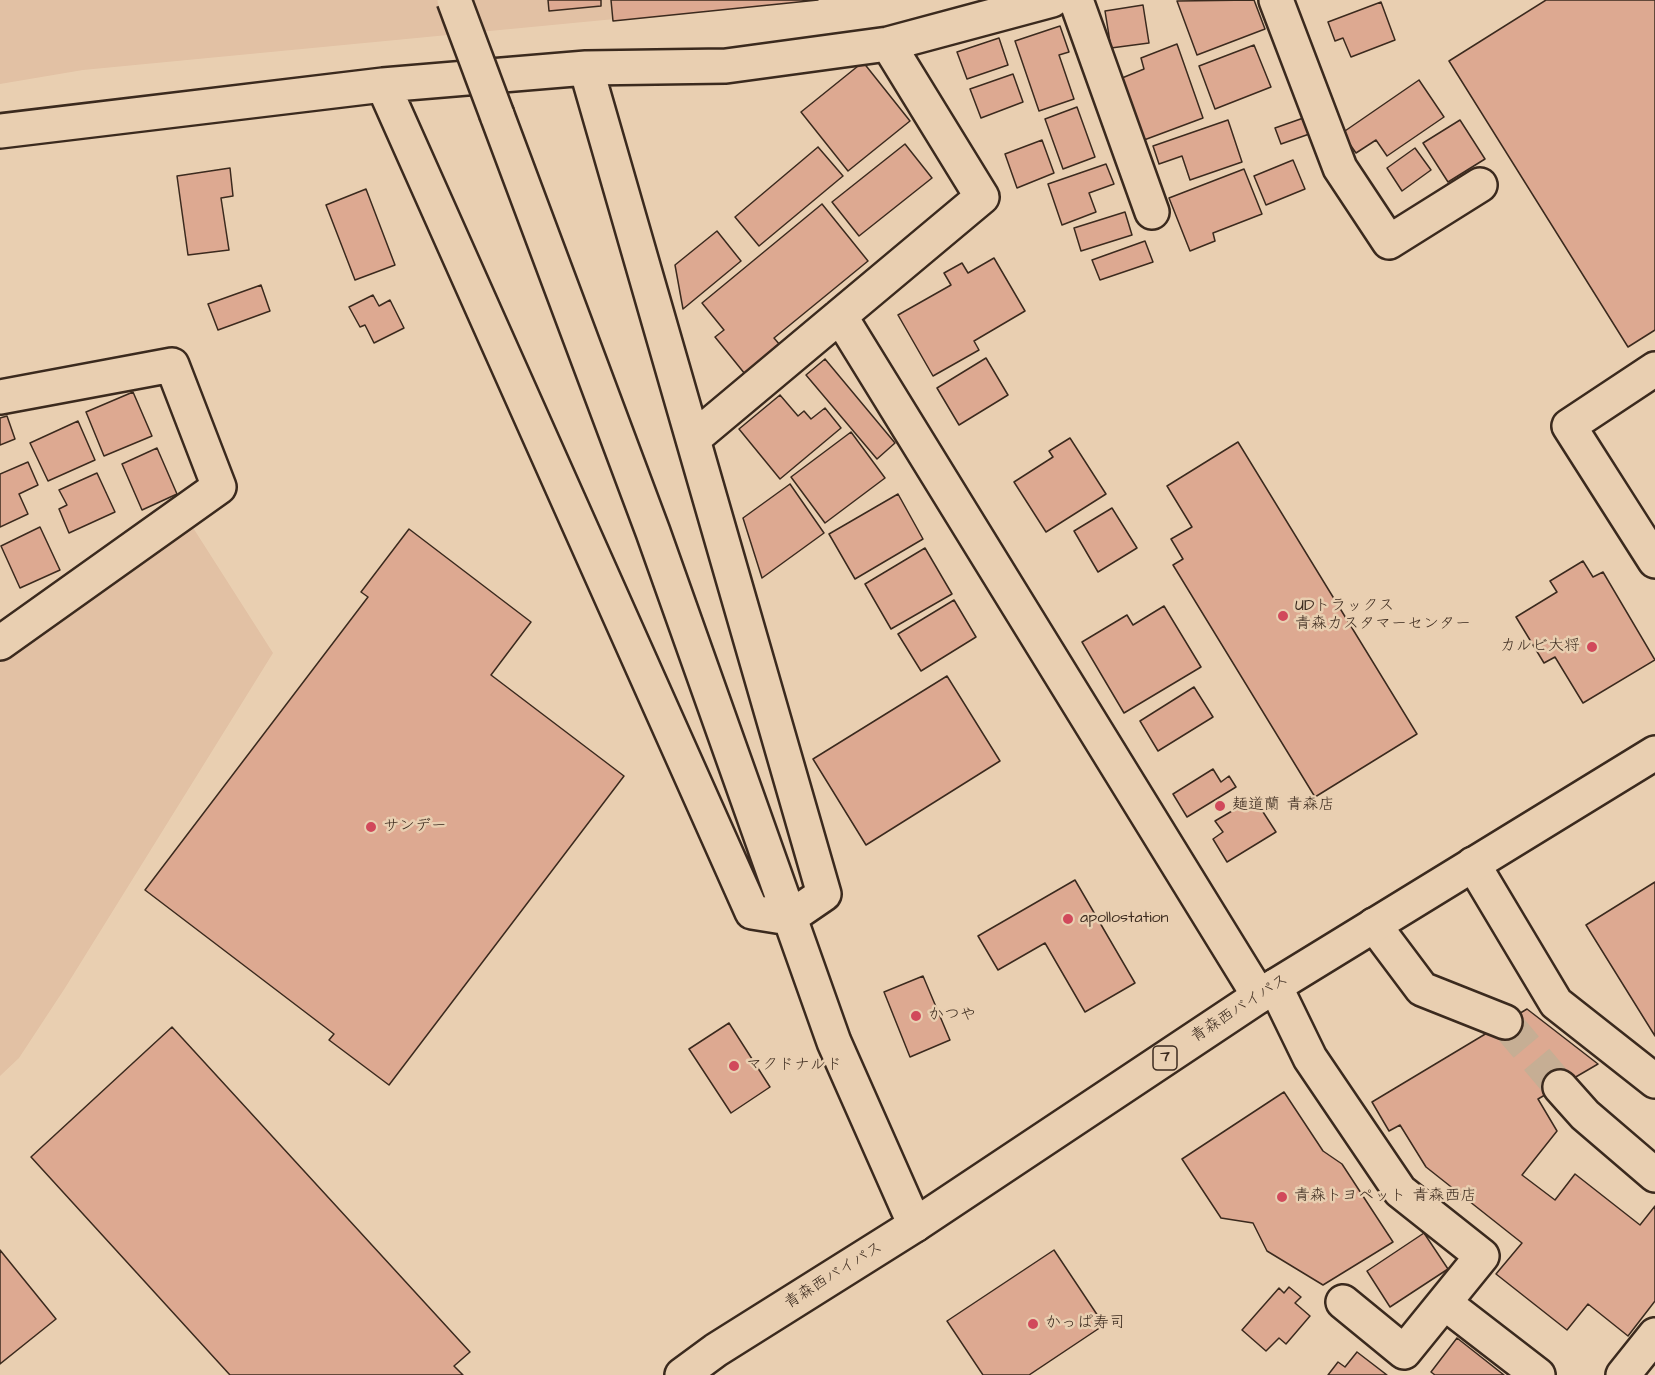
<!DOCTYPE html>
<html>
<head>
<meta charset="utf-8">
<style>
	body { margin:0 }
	canvas { display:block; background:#e9cfb1 }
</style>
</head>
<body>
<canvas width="1655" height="1375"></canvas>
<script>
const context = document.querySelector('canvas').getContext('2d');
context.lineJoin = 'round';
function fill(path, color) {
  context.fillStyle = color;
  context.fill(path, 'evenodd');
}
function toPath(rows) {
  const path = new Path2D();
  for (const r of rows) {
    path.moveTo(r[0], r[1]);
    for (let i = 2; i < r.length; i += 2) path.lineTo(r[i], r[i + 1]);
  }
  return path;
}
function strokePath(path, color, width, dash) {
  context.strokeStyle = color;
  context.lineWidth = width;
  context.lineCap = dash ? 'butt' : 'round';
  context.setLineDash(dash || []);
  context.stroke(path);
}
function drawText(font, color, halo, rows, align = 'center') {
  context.font = font + ' "Architects Daughter","Klee One",sans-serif';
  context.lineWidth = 5;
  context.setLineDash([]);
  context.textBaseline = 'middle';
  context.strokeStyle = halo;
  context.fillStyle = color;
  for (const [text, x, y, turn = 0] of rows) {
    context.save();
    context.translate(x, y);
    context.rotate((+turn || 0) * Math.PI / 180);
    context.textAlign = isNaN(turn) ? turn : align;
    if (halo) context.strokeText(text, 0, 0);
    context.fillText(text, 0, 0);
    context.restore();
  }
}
const built = toPath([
	[0,0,813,0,83,70,0,84],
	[190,523,273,653,65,988,19,1058,0,1076,0,663]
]);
const building = toPath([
	[548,0,601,0,601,6,549,11,548,0],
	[611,0,818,0,613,21,611,0],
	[1254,0,1265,29,1197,55,1177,1,1254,0],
	[1546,0,1655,0,1655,330,1628,347,1449,61,1546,0],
	[1381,2,1395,40,1351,57,1343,38,1335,41,1328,22,1381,2],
	[1143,5,1149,43,1111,48,1105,11,1143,5],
	[1060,26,1069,52,1059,55,1074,99,1039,111,1015,41,1060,26],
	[999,38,1008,65,967,79,957,52,999,38],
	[1177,44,1203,118,1144,140,1122,78,1144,69,1141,58,1177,44],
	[1254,45,1271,87,1215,109,1199,66,1254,45],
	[863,62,910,121,848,171,801,112,863,62],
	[1013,74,1023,102,981,118,970,89,1013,74],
	[1419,80,1444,117,1387,156,1376,140,1356,153,1342,133,1419,80],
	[1077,107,1095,157,1063,169,1045,119,1077,107],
	[1309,116,1315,132,1281,144,1275,128,1309,116],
	[1228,120,1242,162,1190,180,1182,156,1159,164,1153,146,1228,120],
	[1460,120,1485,159,1448,182,1423,143,1460,120],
	[1042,140,1054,173,1017,188,1005,154,1042,140],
	[905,144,932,178,859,236,832,202,905,144],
	[818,147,843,176,759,246,735,217,818,147],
	[1415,148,1431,170,1402,191,1387,168,1415,148],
	[1293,160,1305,189,1266,205,1254,176,1293,160],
	[1106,164,1114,184,1089,193,1096,212,1062,225,1048,184,1106,164],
	[230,168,233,196,221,198,229,250,188,255,177,176,230,168],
	[1244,169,1262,214,1213,233,1215,241,1190,251,1169,198,1244,169],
	[366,189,395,265,355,280,326,205,366,189],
	[822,204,868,261,774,338,780,345,745,374,715,337,724,330,702,303,822,204],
	[1125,212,1132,235,1081,251,1074,228,1125,212],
	[717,231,741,261,683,309,675,265,717,231],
	[1145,241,1153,262,1100,280,1092,260,1145,241],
	[994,258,1025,311,974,341,979,350,933,376,898,315,951,285,944,273,962,263,968,273,994,258],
	[261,285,270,311,218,330,208,304,261,285],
	[373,295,379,306,390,300,404,328,374,343,365,325,360,327,349,307,373,295],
	[986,358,1008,395,959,425,937,388,986,358],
	[825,359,895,443,877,459,806,375,825,359],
	[133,392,152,436,104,456,86,412,133,392],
	[780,395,798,416,804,411,811,419,825,408,841,428,780,479,739,429,780,395],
	[7,416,15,439,0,445,0,418,7,416],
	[78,421,95,460,48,481,30,443,78,421],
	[851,432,885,478,825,523,791,477,851,432],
	[1070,438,1106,494,1046,532,1014,482,1053,457,1049,451,1070,438],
	[1238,442,1417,734,1315,797,1173,565,1183,559,1171,539,1192,527,1167,486,1238,442],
	[157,448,177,494,142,510,122,464,157,448],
	[28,462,38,485,19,494,28,514,0,527,0,474,28,462],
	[97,473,115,512,69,533,59,509,67,505,59,490,97,473],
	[790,484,824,533,762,578,743,518,790,484],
	[898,494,923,539,855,579,829,534,898,494],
	[1112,508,1137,548,1098,572,1074,531,1112,508],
	[40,527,60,570,20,588,1,546,40,527],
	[409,529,531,622,491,675,624,776,389,1085,329,1040,334,1034,145,890,368,597,361,592,409,529],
	[925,548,952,594,891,629,865,584,925,548],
	[1583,561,1593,577,1603,572,1655,660,1583,703,1555,657,1544,663,1516,617,1557,592,1550,581,1583,561],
	[954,600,976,637,921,671,898,634,954,600],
	[1164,606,1201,667,1124,713,1082,642,1127,615,1133,625,1164,606],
	[947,676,1000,761,866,845,813,759,947,676],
	[1194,687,1213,717,1158,751,1140,721,1194,687],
	[1213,769,1221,782,1229,776,1236,787,1187,817,1173,794,1213,769],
	[1254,798,1276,832,1227,862,1213,839,1223,832,1215,821,1254,798],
	[1075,880,1135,983,1085,1012,1045,943,998,970,978,936,1075,880],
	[1655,882,1655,1036,1586,925,1655,882],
	[923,976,950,1040,910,1057,884,992,923,976],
	[1527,1009,1598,1064,1538,1099,1557,1131,1522,1175,1555,1200,1575,1174,1640,1225,1655,1206,1655,1301,1628,1336,1588,1304,1567,1330,1496,1274,1522,1243,1426,1167,1400,1125,1389,1131,1372,1102,1527,1009],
	[729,1023,770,1087,731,1113,689,1049,729,1023],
	[172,1027,470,1352,454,1366,463,1375,230,1375,31,1157,172,1027],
	[1284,1092,1323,1151,1342,1164,1393,1242,1323,1285,1267,1251,1253,1223,1221,1218,1182,1159,1284,1092],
	[1424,1233,1448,1269,1390,1307,1367,1271,1424,1233],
	[0,1250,56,1319,0,1364,0,1250],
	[1054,1250,1104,1325,1029,1375,983,1375,947,1321,1054,1250],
	[1289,1287,1301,1297,1295,1303,1310,1316,1286,1344,1279,1338,1266,1351,1242,1330,1279,1288,1284,1293,1289,1287],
	[1457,1338,1504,1375,1435,1375,1431,1372,1457,1338],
	[1357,1352,1387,1375,1328,1375,1338,1362,1345,1367,1357,1352]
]);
const minorTunnel = toPath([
	[1505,1022,1560,1087]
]);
const minor = toPath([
	[1076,0,1152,212],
	[1276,0,1340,168,1389,242,1480,185],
	[383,85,752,912,789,918,824,894,586,68],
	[497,115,653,532,834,1042,915,1225],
	[0,131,383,85,586,68,726,66,888,44,1052,0],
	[840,316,1259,996],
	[1655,369,1569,426,1655,561],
	[0,397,172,365,219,487,0,643],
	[693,439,982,197,888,44],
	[1473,864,1556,1003,1655,1081],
	[1374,925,1422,989,1505,1022],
	[1275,986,1310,1058,1400,1191,1482,1256,1404,1352,1343,1302],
	[1560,1087,1585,1115,1655,1175],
	[1446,1304,1538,1375],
	[1623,1375,1655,1335]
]);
const highway = toPath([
	[682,1375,716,1350,915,1225,1259,996,1655,753]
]);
const minorBridge = toPath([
	[454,0,497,115]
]);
const markers = [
	[1283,616,6,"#d1495b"],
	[1592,647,6,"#d1495b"],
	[1220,806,6,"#d1495b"],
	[371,827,6,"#d1495b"],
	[1068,919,6,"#d1495b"],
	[916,1016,6,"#d1495b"],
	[734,1066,6,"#d1495b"],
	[1282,1197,6,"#d1495b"],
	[1033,1324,6,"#d1495b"]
];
const shields = [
	[1165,1058,24]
];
const shieldNames = [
	["7",1165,1058]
];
const poiNames = [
	["UDトラックス",1295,607],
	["青森カスタマーセンター",1295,625],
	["カルビ大将",1580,647,"right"],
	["麺道蘭 青森店",1232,806],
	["サンデー",383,827],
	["apollostation",1080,919],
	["かつや",928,1016],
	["マクドナルド",746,1066],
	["青森トヨペット 青森西店",1294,1197],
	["かっぱ寿司",1045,1324]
];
const streetNames = [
	["青森西バイパス",1240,1009,-33],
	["青森西バイパス",834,1276,-32]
];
fill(built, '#e2c1a4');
fill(building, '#dda991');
strokePath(building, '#3b2a1e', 1.5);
strokePath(minorTunnel, '#c6ae94', 33, [33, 16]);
strokePath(minor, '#3b2a1e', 38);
strokePath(highway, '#3b2a1e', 38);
strokePath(minor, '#e9cfb1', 33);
strokePath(highway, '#e9cfb1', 33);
strokePath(minorBridge, '#3b2a1e', 38, []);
strokePath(minorBridge, '#e9cfb1', 33);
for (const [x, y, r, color] of markers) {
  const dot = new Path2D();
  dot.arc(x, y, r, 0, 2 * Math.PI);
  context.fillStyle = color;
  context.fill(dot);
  strokePath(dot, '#e9cfb1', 2);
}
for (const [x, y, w] of shields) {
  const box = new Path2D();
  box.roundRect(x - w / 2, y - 12, w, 24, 4.5);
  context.fillStyle = '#e9cfb1';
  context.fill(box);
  strokePath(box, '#3b2a1e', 1.5);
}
drawText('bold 15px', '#3b2a1e', null, shieldNames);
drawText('16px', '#3b2a1e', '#e9cfb1', poiNames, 'left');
drawText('16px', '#3b2a1e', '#e9cfb1', streetNames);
</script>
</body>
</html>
